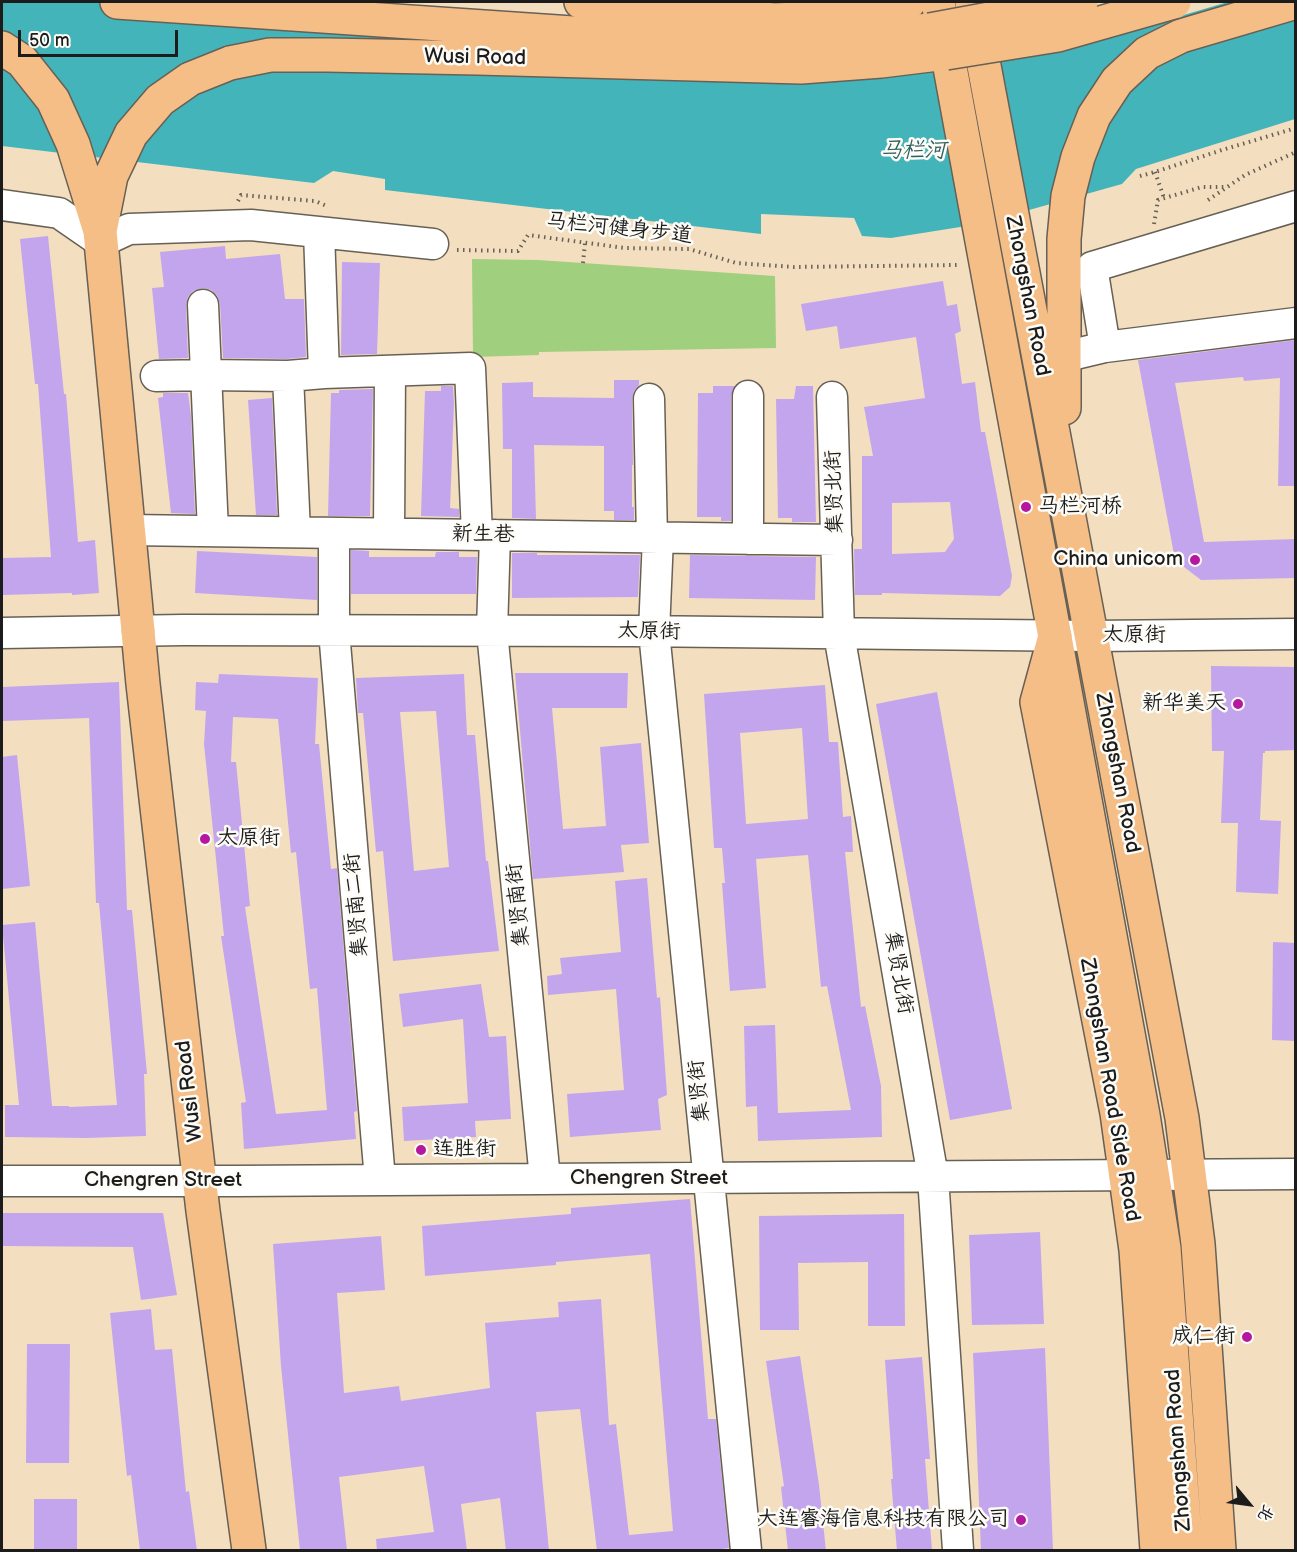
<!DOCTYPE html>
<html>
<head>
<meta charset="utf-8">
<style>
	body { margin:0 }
	#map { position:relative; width:1297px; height:1552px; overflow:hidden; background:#f3dec0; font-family:"Balsamiq Sans","LXGW WenKai TC",sans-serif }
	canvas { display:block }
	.frame { position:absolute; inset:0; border:3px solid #1c1c1c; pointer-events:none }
	.north { position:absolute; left:1219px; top:1474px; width:60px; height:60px; -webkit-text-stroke:4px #fdfcf7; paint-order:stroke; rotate:119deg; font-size:16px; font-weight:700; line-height:24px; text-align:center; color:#1c1c1c }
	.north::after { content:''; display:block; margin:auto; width:21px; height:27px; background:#1c1c1c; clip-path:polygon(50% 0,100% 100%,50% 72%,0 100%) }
	.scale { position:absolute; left:18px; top:30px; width:160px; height:27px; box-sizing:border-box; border:3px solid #1c1c1c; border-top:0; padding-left:8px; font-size:18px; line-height:21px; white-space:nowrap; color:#1c1c1c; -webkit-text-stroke:4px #fdfcf7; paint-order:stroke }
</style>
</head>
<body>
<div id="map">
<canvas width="1297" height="1552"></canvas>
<div class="frame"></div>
<div class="north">北</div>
<div class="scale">50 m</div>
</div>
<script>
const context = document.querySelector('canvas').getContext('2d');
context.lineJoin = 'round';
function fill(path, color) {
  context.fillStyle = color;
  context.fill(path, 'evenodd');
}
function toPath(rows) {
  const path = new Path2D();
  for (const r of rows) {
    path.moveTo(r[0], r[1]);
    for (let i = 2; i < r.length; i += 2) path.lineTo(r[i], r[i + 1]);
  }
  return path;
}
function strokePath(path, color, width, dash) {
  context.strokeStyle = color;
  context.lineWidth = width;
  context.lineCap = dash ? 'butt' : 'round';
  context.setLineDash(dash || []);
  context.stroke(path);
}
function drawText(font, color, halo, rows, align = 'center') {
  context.font = font + ' "Balsamiq Sans","LXGW WenKai TC",sans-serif';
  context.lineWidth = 5;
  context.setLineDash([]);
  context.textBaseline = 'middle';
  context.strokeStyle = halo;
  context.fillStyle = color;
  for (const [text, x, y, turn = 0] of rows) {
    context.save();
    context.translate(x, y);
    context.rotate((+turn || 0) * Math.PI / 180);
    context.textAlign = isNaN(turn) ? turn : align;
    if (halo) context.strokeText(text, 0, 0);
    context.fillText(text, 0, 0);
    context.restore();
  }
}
const green = toPath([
	[472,259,538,260,775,276,776,348,539,352,539,355,473,357]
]);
const water = toPath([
	[2,2,178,2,1088,43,1228,2,1295,2,1295,119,1136,169,1122,184,979,224,891,238,862,236,854,218,761,214,761,234,385,190,385,179,333,171,314,183,2,146]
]);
const building = toPath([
	[48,236,64,394,66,394,78,542,95,540,99,593,72,595,72,593,2,595,2,558,51,557,38,384,35,384,20,239],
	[225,246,226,259,280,254,285,299,304,299,306,357,287,359,223,358,220,304,217,295,211,290,203,288,193,291,188,297,186,305,188,358,159,359,152,288,164,287,160,252],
	[342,262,380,263,377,354,341,355],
	[943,281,947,306,957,304,961,331,955,334,962,384,975,382,981,432,985,432,1012,576,1010,587,1000,596,882,593,882,595,855,595,854,549,862,549,862,456,873,456,864,407,925,398,916,337,840,349,837,326,806,331,801,304],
	[950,502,954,539,945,552,892,554,892,503],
	[1296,340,1296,486,1278,486,1280,378,1244,381,1243,377,1175,383,1204,542,1296,539,1296,578,1201,580,1175,560,1138,360],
	[614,380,639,380,639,385,634,391,632,399,633,465,632,465,632,507,634,507,634,520,614,520,614,511,604,511,604,446,534,445,536,519,512,518,512,449,503,449,502,383,533,382,533,397,614,398],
	[441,386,453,386,454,404,450,508,459,509,459,517,421,516,425,391,441,391],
	[713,386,735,386,731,396,731,521,721,521,721,517,697,517,698,393,713,393],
	[796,386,813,386,816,522,792,522,792,518,778,518,776,399,794,399],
	[373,389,370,516,328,516,331,393,339,393,339,390],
	[163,393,188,393,191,416,195,514,171,513,158,398,163,397],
	[272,398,277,515,256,515,248,400],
	[351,550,369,551,369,557,435,557,436,552,459,552,459,557,477,557,476,594,351,594],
	[197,551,317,557,317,600,195,593],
	[512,553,537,553,537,555,640,555,638,597,512,598],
	[690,555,816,557,815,600,689,598],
	[1211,666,1296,667,1296,750,1265,751,1265,753,1263,753,1260,820,1281,821,1278,894,1236,892,1238,823,1221,823,1224,751,1212,751],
	[515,673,628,673,627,708,552,708,563,829,606,826,600,747,641,743,649,843,621,845,624,872,533,879],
	[219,674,318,678,315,744,319,744,331,869,337,868,357,1111,354,1112,356,1139,244,1149,241,1103,246,1102,221,936,224,936,204,744,206,711,195,710,196,682,218,683],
	[233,717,278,719,291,853,296,852,310,989,317,988,327,1110,276,1114,245,907,250,906,236,762,231,762],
	[464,674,467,735,475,735,486,861,488,861,499,951,393,961,383,851,376,852,363,713,358,713,356,678],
	[436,711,449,867,414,871,400,712],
	[119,682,127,910,132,910,147,1074,144,1074,146,1136,86,1138,5,1137,5,1105,19,1105,2,925,35,922,52,1106,69,1106,69,1107,117,1105,99,903,96,903,89,718,2,721,2,687],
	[825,685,829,742,838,742,843,817,851,816,853,852,845,852,861,1007,865,1006,881,1086,882,1137,758,1141,757,1106,746,1107,744,1026,775,1025,778,1113,851,1110,827,986,821,987,808,855,756,859,766,988,730,991,722,883,725,883,722,848,714,848,704,694],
	[802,728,808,819,746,824,740,733],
	[937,692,1012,1109,950,1120,876,704],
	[17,755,30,886,2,889,2,757],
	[647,878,657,998,660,997,667,1095,658,1099,661,1130,570,1137,567,1094,624,1090,616,989,548,995,547,976,562,974,560,958,621,952,615,881],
	[1273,942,1296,943,1296,1041,1272,1040],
	[481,984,489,1037,506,1036,511,1119,475,1121,476,1137,404,1141,402,1107,468,1103,463,1019,403,1027,399,994],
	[690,1199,708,1419,716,1419,729,1548,705,1551,597,1551,580,1409,536,1412,549,1551,506,1551,500,1498,461,1504,467,1551,377,1551,376,1539,434,1532,424,1466,339,1477,347,1551,300,1551,281,1366,273,1244,381,1236,385,1290,337,1293,344,1393,399,1386,401,1401,490,1388,485,1323,559,1317,558,1302,601,1299,609,1425,616,1424,629,1535,673,1531,650,1254,556,1262,556,1265,425,1276,422,1226,571,1214,571,1208],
	[2,1213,163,1213,177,1295,141,1300,133,1247,2,1246],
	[904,1214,905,1326,868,1326,868,1262,798,1263,799,1330,760,1330,759,1216],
	[1040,1232,1044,1324,972,1325,969,1235],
	[151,1309,155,1350,172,1349,186,1492,189,1491,197,1551,140,1551,131,1475,127,1476,110,1313],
	[27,1344,70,1344,69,1463,26,1463],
	[1045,1348,1053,1551,981,1551,973,1353],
	[800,1356,819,1485,826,1551,788,1551,781,1487,784,1486,766,1361],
	[922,1357,930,1459,925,1459,932,1551,897,1551,891,1479,893,1479,885,1360],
	[34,1499,77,1499,77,1551,34,1551]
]);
const path = toPath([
	[1155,172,1164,198],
	[1140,176,1155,172,1222,150,1296,128],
	[1208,200,1245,175,1296,152],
	[238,201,241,195,315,201,327,206],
	[1154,224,1158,200,1202,187,1227,187],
	[457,250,518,251,528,235,625,248,689,249,736,263,794,267,959,265],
	[583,263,585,243]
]);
const minor = toPath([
	[2,205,59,213,101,242,129,229,251,225,433,244],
	[319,232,324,373],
	[203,305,213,531],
	[1105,347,1092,267,1296,206],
	[1063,357,1105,347,1296,323],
	[156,376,206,375,288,376,324,373,470,368,477,535],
	[288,376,295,532],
	[832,397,839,634,933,1177,958,1550],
	[649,399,652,538],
	[129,530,837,540],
	[334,533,334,631,380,1180],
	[389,533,390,371],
	[495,535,492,631,545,1179],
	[658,537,654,632,746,1550],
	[748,539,748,396],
	[2,633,183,630,631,631,1091,636,1296,634],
	[2,1181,237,1181,1296,1174]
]);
const major = toPath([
	[581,2,774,20,821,18,909,2],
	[138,631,143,684,203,1211,249,1550],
	[1055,636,1037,702,1117,1113,1136,1250,1157,1550]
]);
const highway = toPath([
	[117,2,587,34,795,43,930,30],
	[938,2,1143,1115,1164,1248,1186,1550],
	[972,2,1182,1118,1198,1244,1219,1550],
	[2,48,22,61,53,100,73,144,100,231,138,631],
	[100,231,111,176,131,134,160,100,190,79,230,63,270,55,327,55,478,58,801,67,881,61,946,53],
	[1064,408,1064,239,1068,196,1078,157,1094,116,1117,81,1147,53,1181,36,1296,2]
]);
const highwayBridge = toPath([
	[930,30,1081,2],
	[946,53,1058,35,1174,2]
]);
const markers = [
	[1026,507,6,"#b5179e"],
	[1195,560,6,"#b5179e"],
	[1238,704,6,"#b5179e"],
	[205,839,6,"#b5179e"],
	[421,1150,6,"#b5179e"],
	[1247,1337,6,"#b5179e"],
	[1021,1520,6,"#b5179e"]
];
const streetNames = [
	["Wusi Road",475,58,1],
	["马栏河健身步道",619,229,6],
	["Zhongshan Road",1027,296,79],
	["集贤北街",835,492,-92],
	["新生巷",483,535,1],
	["太原街",649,632,1],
	["太原街",1134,636],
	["Zhongshan Road",1117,773,79],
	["集贤南二街",357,905,-95],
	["集贤南街",519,905,-96],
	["集贤北街",898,973,80],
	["Zhongshan Road Side Road",1109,1090,80],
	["Wusi Road",190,1091,-97],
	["集贤街",700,1091,-96],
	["Chengren Street",649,1179],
	["Chengren Street",163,1181],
	["Zhongshan Road",1179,1450,-94]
];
const poiNames = [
	["马栏河桥",1038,507,"left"],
	["China unicom",1183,560],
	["新华美天",1226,704],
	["太原街",217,839,"left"],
	["连胜街",433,1150,"left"],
	["成仁街",1235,1337],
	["大连睿海信息科技有限公司",1009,1520]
];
const waterNames = [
	["马栏河",913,151]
];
fill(green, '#a0cf7d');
fill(water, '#43b4ba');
fill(building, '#c3a5ee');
strokePath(minor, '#676055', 33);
strokePath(major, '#676055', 36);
strokePath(highway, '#676055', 36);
strokePath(path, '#676055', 4, [1.5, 4.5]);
strokePath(minor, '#fff', 30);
strokePath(major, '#f6be87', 33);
strokePath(highway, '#f6be87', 33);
strokePath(highwayBridge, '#676055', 36, []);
strokePath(highwayBridge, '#f6be87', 33);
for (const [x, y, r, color] of markers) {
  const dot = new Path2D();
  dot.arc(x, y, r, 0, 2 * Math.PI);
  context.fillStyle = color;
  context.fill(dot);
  strokePath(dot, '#fdfcf7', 2);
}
drawText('21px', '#1c1c1c', '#fdfcf7', streetNames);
drawText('21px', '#1c1c1c', '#fdfcf7', poiNames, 'right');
drawText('italic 22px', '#2e6063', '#fdfcf7', waterNames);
</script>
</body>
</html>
